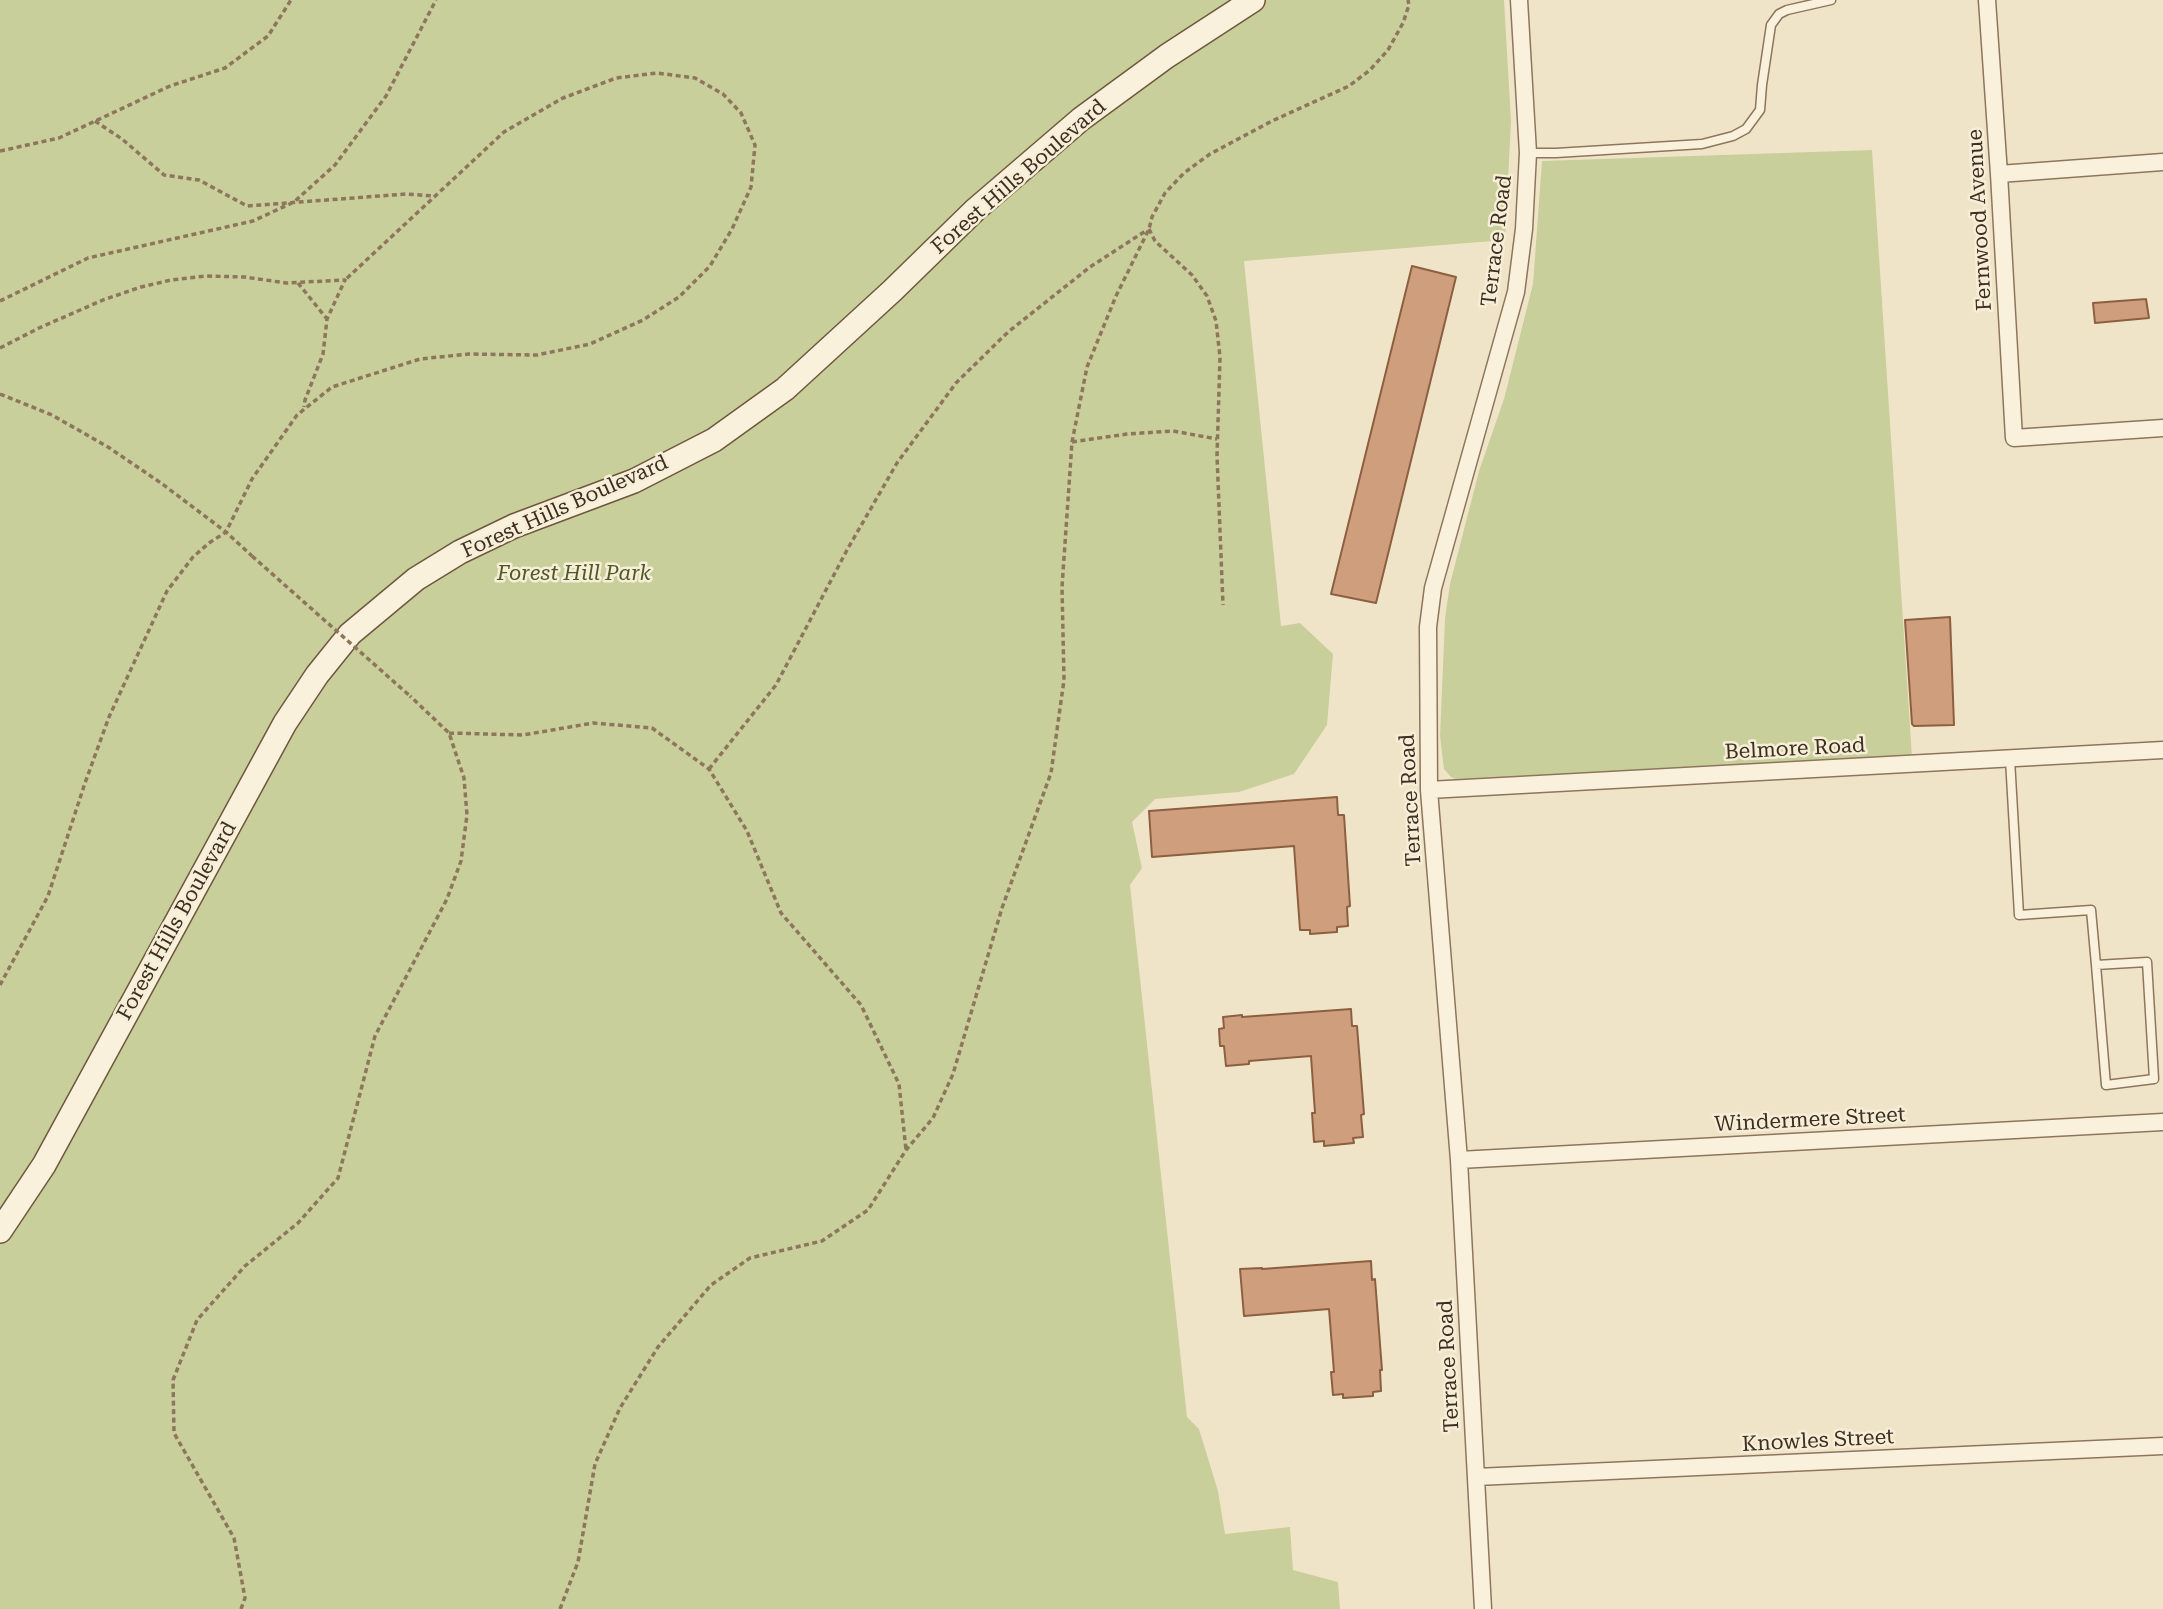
<!DOCTYPE html>
<html>
<head>
<meta charset="utf-8">
<style>
	body { margin:0 }
	canvas { display:block; background:#f0e4c8 }
</style>
</head>
<body>
<canvas width="2163" height="1609"></canvas>
<script>
const context = document.querySelector('canvas').getContext('2d');
context.lineJoin = 'round';
function fill(path, color) {
  context.fillStyle = color;
  context.fill(path, 'evenodd');
}
function toPath(rows) {
  const path = new Path2D();
  for (const r of rows) {
    path.moveTo(r[0], r[1]);
    for (let i = 2; i < r.length; i += 2) path.lineTo(r[i], r[i + 1]);
  }
  return path;
}
function strokePath(path, color, width, dash) {
  context.strokeStyle = color;
  context.lineWidth = width;
  context.lineCap = dash ? 'butt' : 'round';
  context.setLineDash(dash || []);
  context.stroke(path);
}
function drawText(font, color, halo, rows, align = 'center') {
  context.font = font + ' "Roboto Serif",serif';
  context.lineWidth = 5;
  context.setLineDash([]);
  context.textBaseline = 'middle';
  context.strokeStyle = halo;
  context.fillStyle = color;
  for (const [text, x, y, turn = 0] of rows) {
    context.save();
    context.translate(x, y);
    context.rotate((+turn || 0) * Math.PI / 180);
    context.textAlign = isNaN(turn) ? turn : align;
    if (halo) context.strokeText(text, 0, 0);
    context.fillText(text, 0, 0);
    context.restore();
  }
}
const green = toPath([
	[0,0,1504,0,1511,121,1505,240,1244,261,1281,626,1300,623,1333,654,1327,725,1294,774,1239,792,1155,799,1132,822,1142,868,1130,885,1187,1417,1199,1429,1218,1491,1225,1534,1290,1527,1293,1570,1338,1582,1340,1609,0,1609],
	[1872,150,1912,757,1461,782,1451,777,1444,769,1440,736,1445,618,1450,584,1479,471,1504,399,1533,284,1542,161]
]);
const building = toPath([
	[1412,266,1456,277,1376,603,1331,594,1412,266],
	[2146,299,2149,318,2095,323,2093,303,2146,299],
	[1950,617,1954,725,1914,726,1912,724,1905,620,1950,617],
	[1337,797,1338,815,1344,815,1350,906,1347,907,1348,926,1337,927,1337,932,1310,934,1310,930,1300,930,1294,846,1152,857,1149,811,1337,797],
	[1351,1009,1352,1026,1357,1026,1364,1114,1361,1115,1363,1137,1353,1138,1354,1143,1324,1146,1324,1141,1314,1142,1312,1113,1315,1113,1311,1056,1249,1061,1249,1064,1226,1066,1224,1046,1220,1046,1219,1029,1224,1028,1223,1017,1242,1015,1242,1017,1351,1009],
	[1371,1261,1372,1280,1375,1279,1382,1370,1380,1370,1381,1391,1373,1392,1373,1396,1343,1398,1343,1394,1333,1395,1331,1372,1334,1372,1329,1309,1244,1316,1240,1269,1262,1268,1262,1269,1371,1261]
]);
const path = toPath([
	[95,121,122,139,164,175,199,180,247,206,406,194,434,196],
	[0,151,59,138,170,86,225,68,268,36,291,0],
	[1149,229,1155,241,1192,275,1207,296,1216,321,1220,357,1217,456,1223,605],
	[298,283,327,319],
	[0,301,88,258,253,221,294,202,335,165,386,96,436,0],
	[0,348,39,328,103,300,141,287,171,280,206,276,245,277,286,283,345,280,327,319,323,354,305,400,304,407],
	[0,394,52,415,108,447,161,483,226,532,252,556],
	[1072,442,1127,434,1173,431,1217,439],
	[449,733,523,735,593,723,652,728,709,769,747,831,781,913,861,1005,899,1084,906,1150],
	[709,769,776,685,847,550,897,463,956,383,1008,332,1090,267,1147,230],
	[0,985,48,896,85,783,109,717,167,591,193,557,209,543,226,532,252,479,297,415,332,387,420,359,469,354,537,355,590,344,643,320,679,297,710,266,732,229,751,187,755,145,741,113,723,94,695,78,657,73,616,78,563,98,504,132,345,280],
	[241,1609,245,1598,234,1538,174,1433,173,1380,197,1320,245,1266,298,1223,338,1178,375,1036,447,899,461,861,467,815,464,778,449,733,410,696],
	[560,1609,578,1562,595,1464,620,1408,658,1347,711,1285,750,1258,822,1241,868,1210,906,1150,933,1118,953,1074,1002,908,1051,773,1064,680,1062,587,1072,442,1087,367,1116,296,1149,229,1152,217,1165,193,1184,173,1210,154,1272,121,1349,86,1370,70,1388,50,1403,23,1409,5,1408,0]
]);
const lane = toPath([
	[1528,153,1556,153,1702,144,1733,136,1746,129,1760,110,1762,85,1771,25,1779,14,1787,10,1831,0],
	[2010,759,2019,915,2091,910,2096,965,2106,1085,2154,1079,2147,962,2096,965]
]);
const street = toPath([
	[1987,0,1999,174,2014,438,2163,428],
	[1999,174,2163,162],
	[1429,790,2163,750],
	[1459,1160,2163,1122],
	[1476,1477,2163,1446],
	[1483,1609,1459,1160,1429,790,1428,627,1433,588,1516,292,1524,229,1528,153,1519,0]
]);
const secondary = toPath([
	[0,1231,44,1165,285,723,317,675,350,634,416,579,460,552,514,526,634,481,714,440,785,389,892,291,975,210,1081,119,1167,56,1253,0]
]);
const pathBridge = toPath([
	[252,556,410,696]
]);
const streetNames = [
	["Forest Hills Boulevard",1019,177,-41],
	["Fernwood Avenue",1980,220,-93],
	["Terrace Road",1497,241,-83],
	["Forest Hills Boulevard",565,507,-24],
	["Belmore Road",1795,749,-3],
	["Terrace Road",1411,800,-93],
	["Forest Hills Boulevard",177,921,-61],
	["Windermere Street",1810,1120,-3],
	["Terrace Road",1449,1366,-93],
	["Knowles Street",1818,1441,-3]
];
const parkNames = [
	["Forest Hill Park",574,574]
];
fill(green, '#c9cf9b');
fill(building, '#cf9f7d');
strokePath(building, '#8d5f41', 2);
strokePath(lane, '#8d765c', 11);
strokePath(street, '#8d765c', 19);
strokePath(secondary, '#6f573f', 26);
strokePath(path, '#8d765c', 3.5, [5, 3.5]);
strokePath(lane, '#faf1dc', 8);
strokePath(street, '#faf1dc', 16);
strokePath(secondary, '#faf1dc', 23);
strokePath(pathBridge, '#8d765c', 3.5, [5, 3.5]);
drawText('21px', '#3d2e20', '#f7eed8', streetNames);
drawText('italic 21px', '#4d5a26', '#f7eed8', parkNames);
</script>
</body>
</html>
